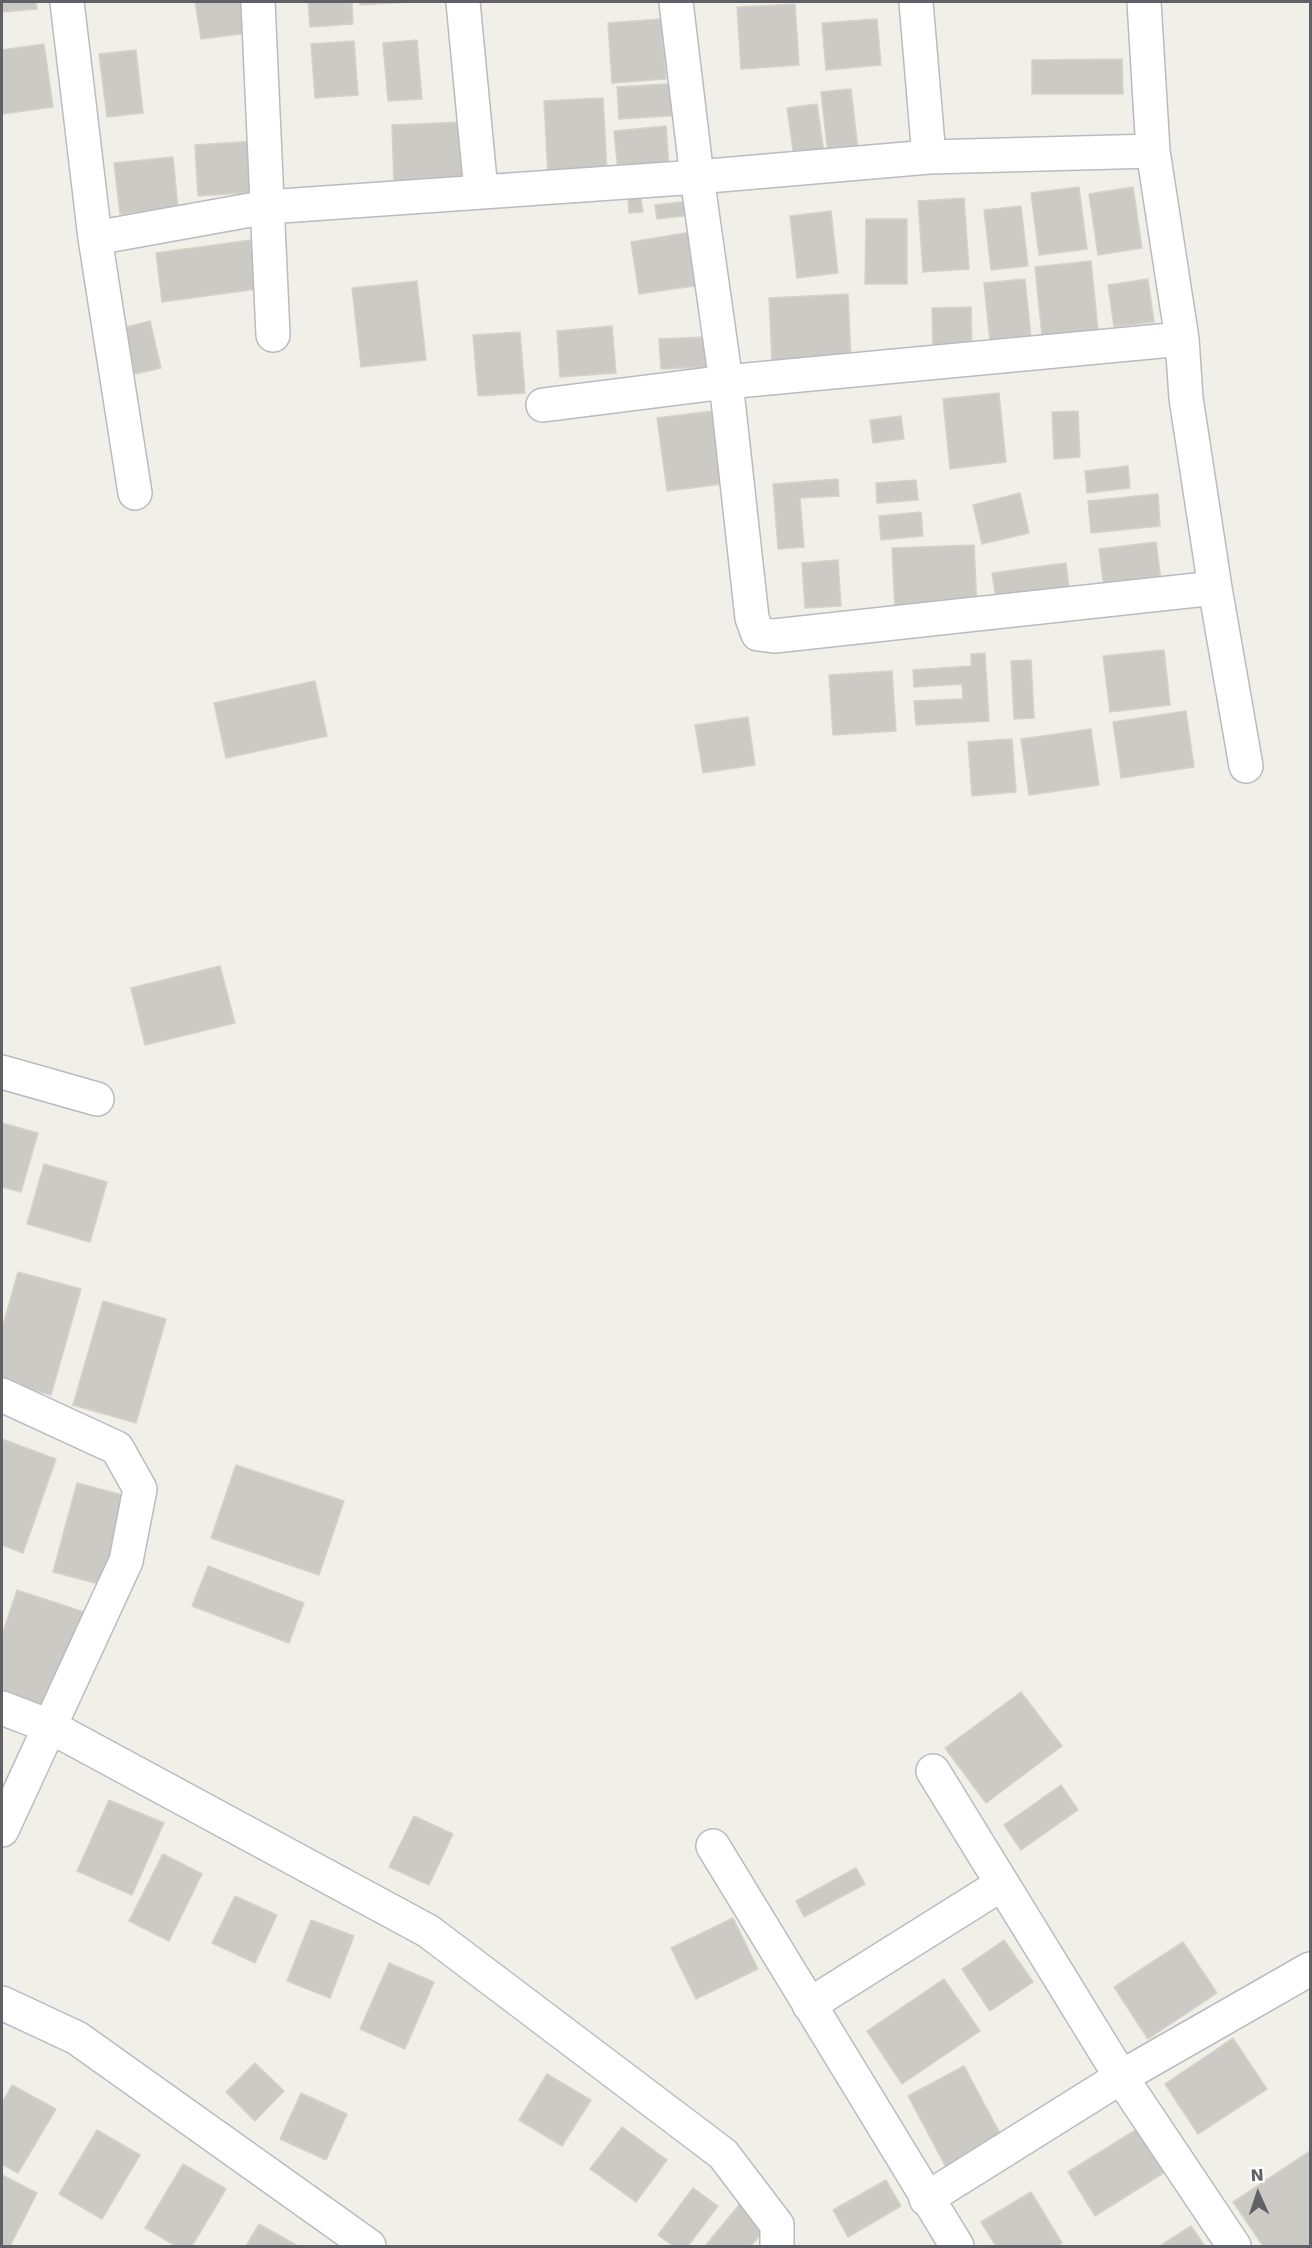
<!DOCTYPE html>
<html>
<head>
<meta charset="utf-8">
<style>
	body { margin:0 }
	#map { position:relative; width:1312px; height:2248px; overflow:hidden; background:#f0f0e8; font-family:"DejaVu Sans",sans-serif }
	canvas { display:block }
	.frame { position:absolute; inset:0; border:3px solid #5f6167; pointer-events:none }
	.north { position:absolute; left:1228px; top:2164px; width:60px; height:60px; -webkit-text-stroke:4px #fff; paint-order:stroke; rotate:357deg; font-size:16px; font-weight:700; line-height:24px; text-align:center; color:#5f6167 }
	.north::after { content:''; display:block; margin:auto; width:21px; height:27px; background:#5f6167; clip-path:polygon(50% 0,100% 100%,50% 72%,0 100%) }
</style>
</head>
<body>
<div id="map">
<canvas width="1312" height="2248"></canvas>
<div class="frame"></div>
<div class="north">N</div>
</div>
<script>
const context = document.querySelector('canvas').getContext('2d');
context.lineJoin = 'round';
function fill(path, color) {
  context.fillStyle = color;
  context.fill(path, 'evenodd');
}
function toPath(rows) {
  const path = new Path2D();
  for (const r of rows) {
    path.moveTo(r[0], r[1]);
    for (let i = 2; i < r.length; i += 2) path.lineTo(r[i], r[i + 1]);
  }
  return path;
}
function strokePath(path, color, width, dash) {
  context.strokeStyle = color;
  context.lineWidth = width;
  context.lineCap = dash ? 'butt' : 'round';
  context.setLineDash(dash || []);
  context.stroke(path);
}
const building = toPath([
	[2,2,36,2,37,9,2,12,2,2],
	[195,2,245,2,249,33,201,39,195,2],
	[308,2,352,2,353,24,310,27,308,2],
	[360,2,410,2,360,5,360,2],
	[795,4,799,65,741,69,737,7,795,4],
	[661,19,666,79,612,83,608,23,661,19],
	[877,19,881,65,826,70,822,23,877,19],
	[417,40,422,99,388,101,383,43,417,40],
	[354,41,358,95,315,98,311,44,354,41],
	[44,44,53,107,2,114,2,50,44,44],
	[136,50,143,113,107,117,99,54,136,50],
	[1122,59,1123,94,1032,94,1032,60,1122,59],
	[683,83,684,115,619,119,617,87,683,83],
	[851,89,858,150,828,154,821,92,851,89],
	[603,98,607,172,548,176,544,101,603,98],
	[817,104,825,160,795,164,787,108,817,104],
	[463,122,466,181,394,184,392,125,463,122],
	[666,126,669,168,618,172,614,131,666,126],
	[256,141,259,192,198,196,195,145,256,141],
	[173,157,178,208,120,214,114,163,173,157],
	[1079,187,1087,249,1039,255,1031,193,1079,187],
	[1133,187,1142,248,1098,255,1089,194,1133,187],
	[641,198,643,212,629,213,628,199,641,198],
	[964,198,969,269,923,272,918,201,964,198],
	[691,201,693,215,657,219,655,205,691,201],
	[1021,206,1028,266,991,270,984,210,1021,206],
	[831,211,838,273,797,278,790,216,831,211],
	[866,219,907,219,907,284,865,284,866,219],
	[691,232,700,285,639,294,631,242,691,232],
	[251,240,257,289,162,302,156,253,251,240],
	[1091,261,1099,340,1043,346,1035,267,1091,261],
	[1025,279,1032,348,991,352,984,283,1025,279],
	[1148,279,1154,322,1114,327,1108,285,1148,279],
	[417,281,426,360,361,367,352,288,417,281],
	[848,294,851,359,772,362,769,298,848,294],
	[971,307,972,351,933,352,932,308,971,307],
	[150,321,161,368,131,375,119,329,150,321],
	[612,326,616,373,560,377,557,331,612,326],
	[520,332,525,393,478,396,473,335,520,332],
	[706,337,707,367,661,369,659,339,706,337],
	[999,393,1006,462,950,469,943,399,999,393],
	[713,411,723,484,667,491,657,418,713,411],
	[1078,411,1080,457,1054,459,1052,412,1078,411],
	[901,416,904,439,873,443,870,420,901,416],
	[1128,466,1130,488,1087,493,1085,471,1128,466],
	[838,479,839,496,800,498,804,547,778,549,773,484,838,479],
	[916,480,918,500,877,503,876,483,916,480],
	[1020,493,1029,533,982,544,973,505,1020,493],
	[1158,494,1160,526,1091,533,1088,501,1158,494],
	[921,512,923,536,881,540,879,516,921,512],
	[1156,542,1161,581,1104,588,1099,549,1156,542],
	[974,545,977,607,895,611,892,548,974,545],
	[838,560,841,606,805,608,802,563,838,560],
	[1066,563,1069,588,996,598,992,573,1066,563],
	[1164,650,1170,705,1110,712,1103,656,1164,650],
	[985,653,989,721,916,725,914,701,963,699,962,684,914,687,913,670,971,666,971,654,985,653],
	[1031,660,1034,718,1014,719,1011,661,1031,660],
	[892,671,896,731,833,735,829,675,892,671],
	[315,681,327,736,226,758,214,703,315,681],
	[1186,711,1194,767,1121,778,1113,722,1186,711],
	[748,717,755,765,703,773,695,725,748,717],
	[1091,729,1099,785,1029,795,1021,739,1091,729],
	[1012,739,1016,792,972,796,968,742,1012,739],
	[220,966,235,1023,145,1045,131,988,220,966],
	[2,1123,38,1133,21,1192,2,1187,2,1123],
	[44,1164,107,1182,90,1242,27,1224,44,1164],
	[18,1272,81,1289,51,1395,2,1381,2,1329,18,1272],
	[103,1301,166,1319,136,1423,73,1405,103,1301],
	[2,1439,56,1459,23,1553,2,1545,2,1439],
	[236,1465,344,1501,319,1575,211,1538,236,1465],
	[77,1483,134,1498,111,1587,53,1572,77,1483],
	[208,1566,304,1603,289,1643,192,1606,208,1566],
	[17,1590,87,1613,52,1715,2,1698,2,1635,17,1590],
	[1021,1692,1062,1746,986,1803,945,1748,1021,1692],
	[1061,1785,1078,1810,1021,1850,1004,1825,1061,1785],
	[109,1800,164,1823,132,1895,77,1871,109,1800],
	[414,1816,453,1834,429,1885,389,1867,414,1816],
	[163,1854,202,1874,169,1941,129,1921,163,1854],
	[856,1868,865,1884,804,1917,796,1901,856,1868],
	[235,1896,277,1915,255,1963,212,1943,235,1896],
	[733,1918,758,1969,696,1999,671,1948,733,1918],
	[311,1920,354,1936,330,1998,287,1981,311,1920],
	[1004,1940,1033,1982,990,2011,962,1969,1004,1940],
	[1183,1942,1217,1993,1148,2039,1114,1987,1183,1942],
	[389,1963,434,1982,405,2049,360,2029,389,1963],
	[944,1979,980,2031,902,2084,867,2031,944,1979],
	[1233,2038,1267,2089,1198,2134,1165,2084,1233,2038],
	[255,2063,284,2091,255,2121,226,2092,255,2063],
	[964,2066,1003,2139,947,2169,908,2096,964,2066],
	[547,2074,591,2100,562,2146,519,2120,547,2074],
	[12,2085,56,2109,18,2173,2,2164,2,2103,12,2085],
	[301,2093,347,2114,326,2160,280,2139,301,2093],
	[622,2127,667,2160,636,2202,590,2169,622,2127],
	[1137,2129,1165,2172,1095,2216,1068,2172,1137,2129],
	[97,2130,140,2155,102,2219,59,2194,97,2130],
	[1310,2151,1310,2246,1263,2246,1233,2202,1310,2151],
	[183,2164,226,2189,192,2246,176,2246,145,2228,183,2164],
	[2,2175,37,2193,10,2246,2,2246,2,2175],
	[886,2180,901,2206,848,2237,833,2210,886,2180],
	[693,2188,718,2206,688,2246,673,2246,658,2235,693,2188],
	[1031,2192,1062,2243,1057,2246,996,2246,981,2222,1031,2192],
	[744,2199,772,2221,751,2246,705,2246,744,2199],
	[259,2224,298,2246,246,2246,259,2224],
	[1191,2226,1205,2246,1160,2246,1191,2226]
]);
const minor = toPath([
	[67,2,95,238,135,493],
	[258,2,273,335],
	[463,2,481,191],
	[676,2,697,177,726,382,752,618,758,634,774,636,1215,588],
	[916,2,929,157],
	[1144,2,1153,151,1182,339,1186,398,1215,588,1246,766],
	[95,238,267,207,697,177,929,157,1153,151],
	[543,405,726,382,1182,339],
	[2,1072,97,1099],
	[2,1395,117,1448,140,1489,126,1561,2,1830],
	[2,1708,49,1726,428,1931,723,2154,777,2225,777,2246],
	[933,1771,1121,2077,1234,2246],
	[713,1846,957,2246],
	[2,2003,77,2038,369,2246],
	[809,2005,1002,1884],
	[926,2199,1121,2077,1310,1969]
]);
fill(building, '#cccac4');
strokePath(building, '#d5d2c7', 1.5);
strokePath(minor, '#babbc0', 36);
strokePath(minor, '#fff', 33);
</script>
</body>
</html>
